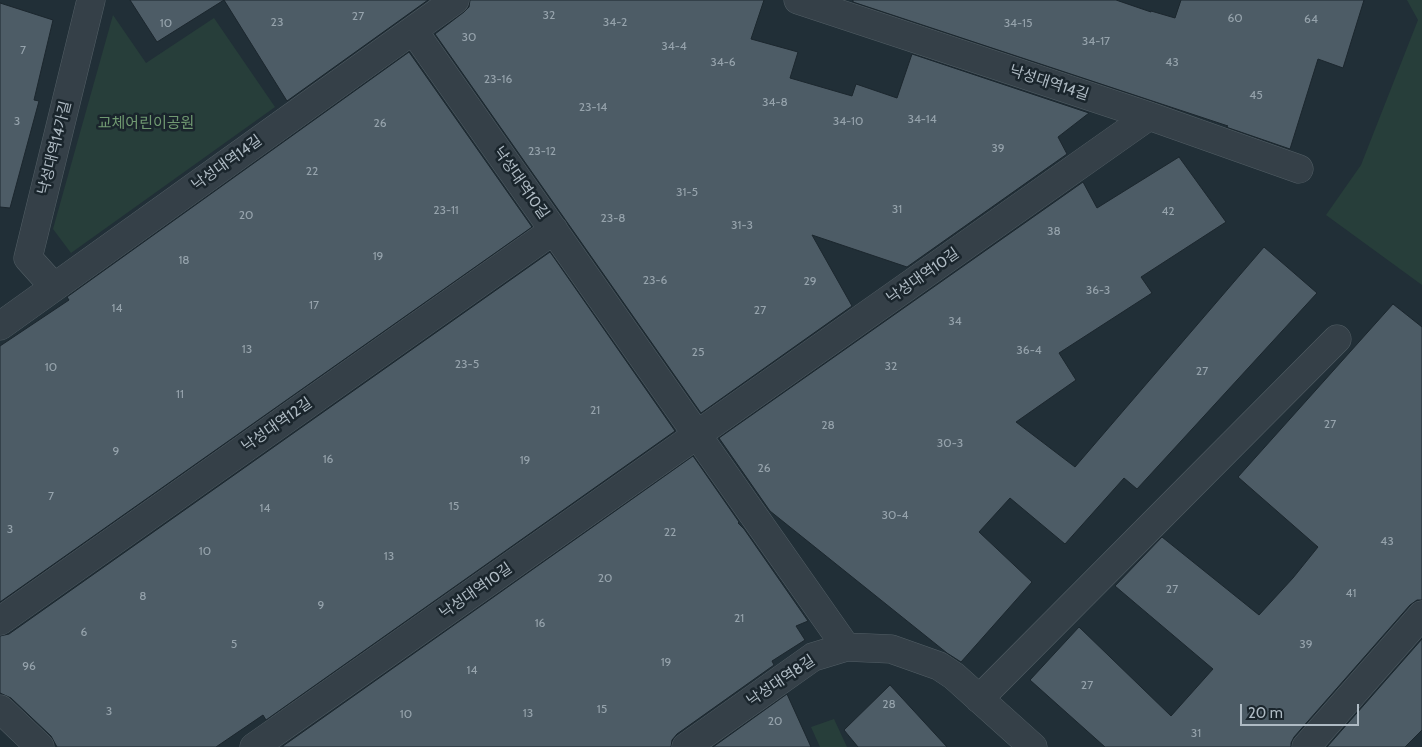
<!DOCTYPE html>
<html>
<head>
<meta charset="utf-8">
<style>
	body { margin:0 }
	#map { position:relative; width:1422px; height:747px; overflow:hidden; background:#212f37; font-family:Cabin,sans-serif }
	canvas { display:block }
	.scale { position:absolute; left:1240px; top:704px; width:119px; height:22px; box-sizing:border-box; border:2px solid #afbbc4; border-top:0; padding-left:6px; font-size:15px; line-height:18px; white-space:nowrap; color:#afbbc4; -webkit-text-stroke:4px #1a252c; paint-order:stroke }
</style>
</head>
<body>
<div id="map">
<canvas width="1422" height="747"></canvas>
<div class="scale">20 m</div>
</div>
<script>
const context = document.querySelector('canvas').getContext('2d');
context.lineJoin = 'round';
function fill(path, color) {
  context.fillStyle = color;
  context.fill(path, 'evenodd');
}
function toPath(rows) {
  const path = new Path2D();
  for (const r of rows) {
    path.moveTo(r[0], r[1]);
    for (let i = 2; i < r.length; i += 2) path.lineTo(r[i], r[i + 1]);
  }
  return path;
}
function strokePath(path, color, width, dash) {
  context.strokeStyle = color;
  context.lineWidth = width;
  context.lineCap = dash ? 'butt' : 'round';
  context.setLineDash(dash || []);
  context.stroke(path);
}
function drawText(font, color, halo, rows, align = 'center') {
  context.font = font + ' Cabin,"Noto Sans KR",sans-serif';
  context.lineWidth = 5;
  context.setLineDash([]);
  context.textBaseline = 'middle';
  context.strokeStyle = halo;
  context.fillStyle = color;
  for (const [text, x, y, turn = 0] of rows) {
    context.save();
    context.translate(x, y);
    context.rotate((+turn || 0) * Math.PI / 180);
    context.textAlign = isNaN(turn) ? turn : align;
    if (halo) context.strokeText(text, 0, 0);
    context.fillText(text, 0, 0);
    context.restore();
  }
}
const green = toPath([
	[1407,0,1422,0,1422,285,1326,215,1361,165,1418,20],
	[113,15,146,63,214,18,275,107,71,253,53,229],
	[834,719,847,747,820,747,811,727]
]);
const building = toPath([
	[130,0,224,0,157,42,130,0],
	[224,0,428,0,287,101,224,0],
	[470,0,764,0,751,39,798,52,790,78,852,96,856,84,897,98,912,54,1089,113,1058,137,1067,154,907,267,812,235,852,306,701,413,435,34,464,12,469,7,470,0],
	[853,0,1116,0,1151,12,1151,11,1175,18,1181,0,1364,0,1343,68,1318,59,1290,149,1226,127,1228,126,853,2,853,0],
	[0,3,53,20,34,100,39,101,10,208,0,207,0,3],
	[409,52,532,227,0,602,0,346,69,300,67,297,409,52],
	[1179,157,1226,222,1141,277,1152,293,1059,353,1076,380,1016,422,1075,467,1264,247,1317,293,1137,489,1124,478,1065,544,1010,498,979,532,1032,582,961,662,947,653,770,511,719,438,1083,182,1097,208,1179,157],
	[550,252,675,431,266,720,263,715,216,747,57,747,51,736,11,698,0,693,0,636,9,634,550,252],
	[1393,304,1422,327,1422,600,1417,600,1410,605,1294,737,1291,743,1291,747,1105,747,1030,680,1079,627,1171,716,1213,669,1115,586,1162,537,1259,615,1293,578,1318,547,1238,477,1393,304],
	[693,456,739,522,738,523,744,529,808,621,796,626,805,640,772,661,774,665,677,734,672,740,671,747,283,747,283,746,693,456],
	[1422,639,1422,730,1405,747,1327,747,1422,639],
	[890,685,947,747,858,747,844,730,890,685],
	[787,694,811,747,713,747,787,694]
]);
const minor = toPath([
	[798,0,1149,116,1299,169],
	[413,30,846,647],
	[54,287,28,258,91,0],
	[0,326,455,0],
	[0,621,554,230],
	[979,699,1337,339],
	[0,709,40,747],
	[254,747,1149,116],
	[686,747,813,657,846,647,891,649,939,666,954,676,1033,747],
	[1306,747,1422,615]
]);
const numberNames = [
	["32",549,15],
	["27",358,16],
	["60",1235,18],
	["64",1311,19],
	["23",277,22],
	["34-2",615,22],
	["10",166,23],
	["34-15",1018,23],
	["30",469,37],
	["34-17",1096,41],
	["34-4",674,46],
	["7",23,50],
	["34-6",723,62],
	["43",1172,62],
	["23-16",498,79],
	["45",1256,95],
	["34-8",775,102],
	["23-14",593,107],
	["34-14",922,119],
	["3",17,121],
	["34-10",848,121],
	["26",380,123],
	["39",998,148],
	["23-12",542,151],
	["22",312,171],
	["31-5",687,192],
	["31",897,209],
	["23-11",446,210],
	["42",1168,211],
	["20",246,215],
	["23-8",613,218],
	["31-3",742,225],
	["38",1054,231],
	["19",378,256],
	["18",184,260],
	["23-6",655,280],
	["29",810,281],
	["36-3",1098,290],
	["17",314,305],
	["14",117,308],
	["27",760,310],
	["34",955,321],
	["13",247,349],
	["36-4",1029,350],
	["25",698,352],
	["23-5",467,364],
	["32",891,366],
	["10",51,367],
	["27",1202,371],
	["11",180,394],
	["21",595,410],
	["27",1330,424],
	["28",828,425],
	["30-3",950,443],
	["9",116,451],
	["16",328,459],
	["19",525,460],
	["26",764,468],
	["7",51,496],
	["15",454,506],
	["14",265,508],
	["30-4",895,515],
	["3",10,529],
	["22",670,532],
	["43",1387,541],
	["10",205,551],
	["13",389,556],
	["20",605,578],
	["27",1172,589],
	["41",1351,593],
	["8",143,596],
	["9",321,605],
	["21",739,618],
	["16",540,623],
	["6",84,632],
	["5",234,644],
	["39",1306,644],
	["19",666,662],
	["96",29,666],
	["14",472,670],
	["27",1087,685],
	["28",889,704],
	["15",602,709],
	["3",109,711],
	["13",528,713],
	["10",406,714],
	["20",775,721],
	["31",1196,733]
];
const streetNames = [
	["낙성대역14길",1049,83,18],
	["낙성대역14가길",55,148,-76],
	["낙성대역14길",227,163,-36],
	["낙성대역10길",521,183,55],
	["낙성대역10길",923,276,-35],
	["낙성대역12길",277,425,-35],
	["낙성대역10길",476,591,-35],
	["낙성대역8길",781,681,-34]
];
const parkNames = [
	["교체어린이공원",146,124]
];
fill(green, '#273e3a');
fill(building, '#4d5c66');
strokePath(building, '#1c272e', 1);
strokePath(minor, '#525e65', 29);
strokePath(minor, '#354048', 28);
drawText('12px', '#96a3ac', null, numberNames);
drawText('15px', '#afbbc4', '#1a252c', streetNames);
drawText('15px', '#709971', '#1a252c', parkNames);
</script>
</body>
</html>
